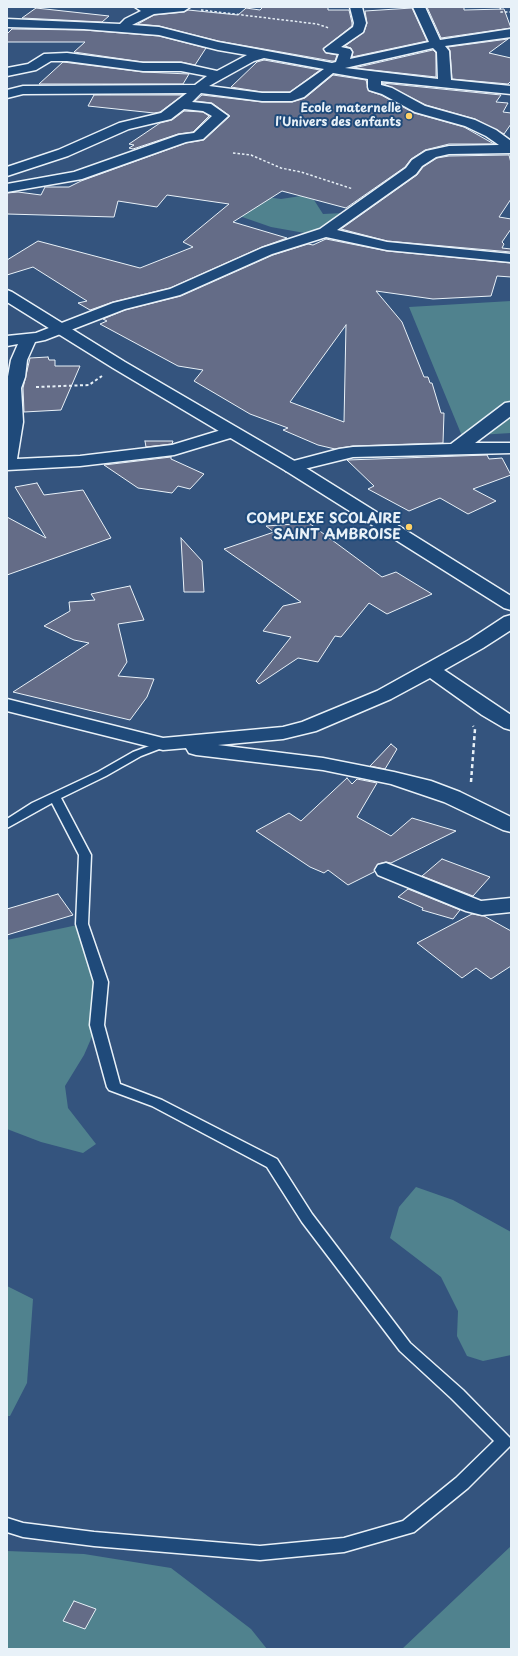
<!DOCTYPE html>
<html>
<head>
<meta charset="utf-8">
<style>
	body { margin:0 }
	#map { position:relative; width:518px; height:1656px; overflow:hidden; background:#34547e; font-family:"Playpen Sans",sans-serif }
	canvas { display:block }
	.frame { position:absolute; inset:0; border:8px solid #e8f1f8; pointer-events:none }
</style>
</head>
<body>
<div id="map">
<canvas width="518" height="1656"></canvas>
<div class="frame"></div>
</div>
<script>
const context = document.querySelector('canvas').getContext('2d');
context.lineJoin = 'round';
function fill(path, color) {
  context.fillStyle = color;
  context.fill(path, 'evenodd');
}
function toPath(rows) {
  const path = new Path2D();
  for (const r of rows) {
    path.moveTo(r[0], r[1]);
    for (let i = 2; i < r.length; i += 2) path.lineTo(r[i], r[i + 1]);
  }
  return path;
}
function strokePath(path, color, width, dash) {
  context.strokeStyle = color;
  context.lineWidth = width;
  context.lineCap = dash ? 'butt' : 'round';
  context.setLineDash(dash || []);
  context.stroke(path);
}
function drawText(font, color, halo, rows, align = 'center') {
  context.font = font + ' "Playpen Sans",sans-serif';
  context.lineWidth = 4;
  context.setLineDash([]);
  context.textBaseline = 'middle';
  context.strokeStyle = halo;
  context.fillStyle = color;
  for (const [text, x, y, turn = 0] of rows) {
    context.save();
    context.translate(x, y);
    context.rotate((+turn || 0) * Math.PI / 180);
    context.textAlign = isNaN(turn) ? turn : align;
    if (halo) context.strokeText(text, 0, 0);
    context.fillText(text, 0, 0);
    context.restore();
  }
}
const green = toPath([
	[236,193,281,199,301,196,314,200,323,214,344,213,335,222,311,234,299,232,271,227,225,211],
	[511,301,511,433,462,436,409,307],
	[82,924,101,982,97,1025,84,1055,65,1086,68,1108,96,1144,83,1153,41,1142,7,1129,7,940],
	[416,1187,453,1200,511,1232,511,1355,483,1361,467,1356,457,1336,458,1311,441,1277,390,1238,399,1207],
	[7,1286,33,1299,27,1383,10,1416,7,1416],
	[511,1546,511,1649,402,1649],
	[7,1551,84,1554,171,1568,251,1629,267,1649,7,1649]
]);
const building = toPath([
	[263,7,328,7,328,10,349,10,352,23,352,26,323,49,326,53,337,55,335,61,332,61,218,41,159,26,138,24,154,15,184,12,188,10,238,15,246,8,260,10,263,7],
	[427,7,464,7,464,10,504,9,511,28,441,38,427,7],
	[36,8,109,16,102,22,22,18,36,8],
	[412,8,427,41,352,57,353,52,351,48,345,46,364,32,367,23,365,11,412,8],
	[12,29,84,30,159,36,206,48,195,65,181,62,143,62,74,52,85,42,7,42,7,34,12,29],
	[508,39,489,53,511,58,511,81,508,84,452,79,450,51,448,47,508,39],
	[433,50,436,53,436,77,354,68,433,50],
	[264,60,320,70,290,92,262,92,231,87,257,62,264,60],
	[63,62,143,72,189,74,183,84,39,84,63,62],
	[333,75,366,80,369,91,381,95,414,113,464,127,494,144,449,144,425,150,411,159,405,167,346,208,282,191,233,222,287,238,262,247,170,288,113,302,90,310,78,303,87,301,33,267,7,275,7,260,38,241,140,268,193,247,183,242,229,204,167,195,157,207,118,201,114,217,7,214,7,193,18,192,41,195,45,187,69,187,81,181,186,143,204,140,230,116,212,103,195,101,202,95,262,102,292,102,305,98,333,75],
	[382,83,501,95,496,102,508,103,503,112,511,113,511,124,504,134,475,119,426,105,382,83],
	[94,95,183,95,160,112,154,113,88,106,94,95],
	[184,111,203,112,209,116,193,132,178,134,133,149,129,148,134,145,129,144,160,123,172,120,184,111],
	[509,155,511,163,511,199,499,217,511,219,511,229,502,242,504,244,502,248,511,249,511,252,387,241,341,229,417,175,423,167,437,158,449,156,509,155],
	[326,239,387,251,511,263,511,277,497,276,491,296,433,299,376,291,402,322,424,377,428,377,430,383,432,383,441,413,444,413,443,443,353,446,335,449,318,445,283,430,288,428,250,414,194,381,203,370,178,366,100,324,107,321,103,319,125,310,181,296,273,255,308,244,313,245,326,239],
	[346,325,344,422,290,402,346,325],
	[48,357,49,360,55,360,55,366,80,366,61,410,24,412,23,388,30,358,48,357],
	[145,441,173,441,172,444,146,447,145,441],
	[487,455,489,459,502,458,511,475,473,489,496,501,468,514,440,498,409,511,368,489,374,486,347,460,487,455],
	[171,457,171,459,204,474,190,489,178,486,172,493,138,488,104,465,171,457],
	[37,483,44,495,83,490,111,538,7,575,7,517,46,538,15,487,37,483],
	[309,523,382,577,396,572,432,594,387,614,369,603,341,637,335,636,318,662,298,658,259,684,256,681,291,637,263,631,283,606,301,602,224,549,274,532,266,526,309,523],
	[181,538,202,561,204,592,184,592,181,538],
	[130,586,144,620,118,624,127,662,118,676,154,679,147,697,130,720,13,692,89,643,74,640,44,626,70,611,69,602,95,600,91,594,130,586],
	[391,744,397,749,385,769,370,766,391,744],
	[347,778,352,784,357,779,377,783,357,817,391,836,412,818,456,831,391,863,386,862,378,864,374,872,348,885,328,870,324,873,310,867,256,831,289,813,301,821,347,778],
	[442,859,490,877,473,896,422,876,442,859],
	[408,889,460,910,453,919,422,910,423,908,398,897,408,889],
	[58,894,73,915,7,935,7,909,58,894],
	[472,914,484,916,511,931,511,966,491,979,476,968,462,978,417,943,472,914],
	[74,1601,96,1609,85,1629,63,1621,74,1601]
]);
const pathFar2 = toPath([
	[500,7,501,12,511,12],
	[201,10,317,24,329,28],
	[233,153,251,155,281,168,301,172,353,189]
]);
const pathFar1 = toPath([
	[36,387,89,385,102,376]
]);
const path = toPath([
	[471,782,475,729,473,726]
]);
const service = toPath([
	[163,741,167,742,169,744,167,746,141,756,106,776,61,798,91,855,88,924,108,982,104,1025,120,1084,162,1100,277,1159,312,1214,410,1343,463,1390,511,1439,510,1446,468,1488,414,1532,344,1552,260,1560,94,1546,23,1537,7,1532,7,1518,23,1523,94,1532,260,1546,344,1538,403,1521,456,1478,494,1441,451,1398,400,1351,302,1222,267,1167,152,1106,109,1090,107,1087,90,1025,94,982,76,924,79,855,52,803,7,828,7,819,32,803,98,772,133,752,163,741]
]);
const minor = toPath([
	[135,7,190,7,184,11,154,14,132,25,159,27,218,42,332,63,336,62,339,54,326,52,324,49,353,27,354,23,350,7,362,7,366,23,363,32,341,47,350,49,352,52,350,59,429,42,413,7,425,7,440,40,511,29,511,37,445,46,449,51,451,80,511,86,511,94,381,81,381,85,392,88,425,106,475,120,496,130,511,141,511,153,449,154,436,157,422,166,416,174,337,230,387,242,511,254,511,262,387,250,326,237,272,254,180,295,125,309,45,340,35,342,27,360,25,377,21,388,23,422,17,459,80,456,172,445,231,427,237,428,240,432,237,436,174,455,80,466,7,470,7,382,11,360,18,344,7,346,7,336,36,333,113,303,170,289,262,248,320,229,406,168,412,160,426,151,449,146,499,145,486,136,465,126,415,112,382,94,369,90,368,87,368,79,333,73,304,97,292,101,262,101,201,93,192,102,211,104,228,116,203,139,186,142,82,179,7,192,7,184,74,172,179,135,194,133,212,116,203,111,184,109,171,119,129,129,68,156,7,176,7,167,58,150,119,123,161,113,187,93,23,94,7,98,7,90,23,86,195,85,207,76,181,71,143,71,67,61,51,61,36,70,7,76,7,68,28,64,44,54,67,53,143,63,181,63,217,71,247,55,218,50,159,35,84,29,7,27,7,19,120,24,125,19,141,11,135,7],
	[433,48,437,52,438,79,345,68,433,48],
	[264,58,324,69,290,93,262,93,209,86,254,61,264,58],
	[511,402,511,416,475,443,511,443,511,453,353,457,292,472,286,471,283,467,286,463,339,449,353,447,451,444,505,403,511,402],
	[511,615,511,630,483,648,444,670,511,715,511,730,504,728,482,715,430,678,391,699,316,731,283,739,218,745,323,758,394,772,431,781,460,792,511,817,511,832,503,830,444,802,391,784,323,770,196,755,189,753,186,748,163,750,7,711,7,699,163,738,283,727,302,722,377,691,469,640,504,617,511,615],
	[386,863,481,901,511,898,511,912,482,915,466,911,378,875,375,870,378,865,386,863]
]);
const tertiary = toPath([
	[7,290,12,292,125,362,298,463,511,596,511,610,504,608,286,471,113,368,7,302,7,290]
]);
const markers = [
	[409,116,4,"#ffd166"],
	[409,527,4,"#ffd166"]
];
const farPoinames = [
	["Ecole maternelle",401,109],
	["l'Univers des enfants",401,123]
];
const poiNames = [
	["COMPLEXE SCOLAIRE",401,519],
	["SAINT AMBROISE",401,535]
];
fill(green, '#50828e');
fill(building, '#646c87');
strokePath(building, '#e8f1f8', 1);
strokePath(service, '#e8f1f8', 3);
strokePath(minor, '#e8f1f8', 3);
strokePath(tertiary, '#e8f1f8', 3);
strokePath(pathFar2, '#e8f1f8', 1.5, [2.5, 2]);
strokePath(pathFar1, '#e8f1f8', 2, [3, 2.5]);
strokePath(path, '#e8f1f8', 2.5, [4, 3]);
fill(service, '#1f4a7a');
fill(minor, '#1f4a7a');
fill(tertiary, '#1f4a7a');
for (const [x, y, r, color] of markers) {
  const dot = new Path2D();
  dot.arc(x, y, r, 0, 2 * Math.PI);
  context.fillStyle = color;
  context.fill(dot);
  strokePath(dot, '#1f4a7a', 1.5);
}
drawText('bold 12px', '#e8f1f8', '#1f4a7a', farPoinames, 'right');
drawText('bold 14px', '#e8f1f8', '#1f4a7a', poiNames, 'right');
</script>
</body>
</html>
